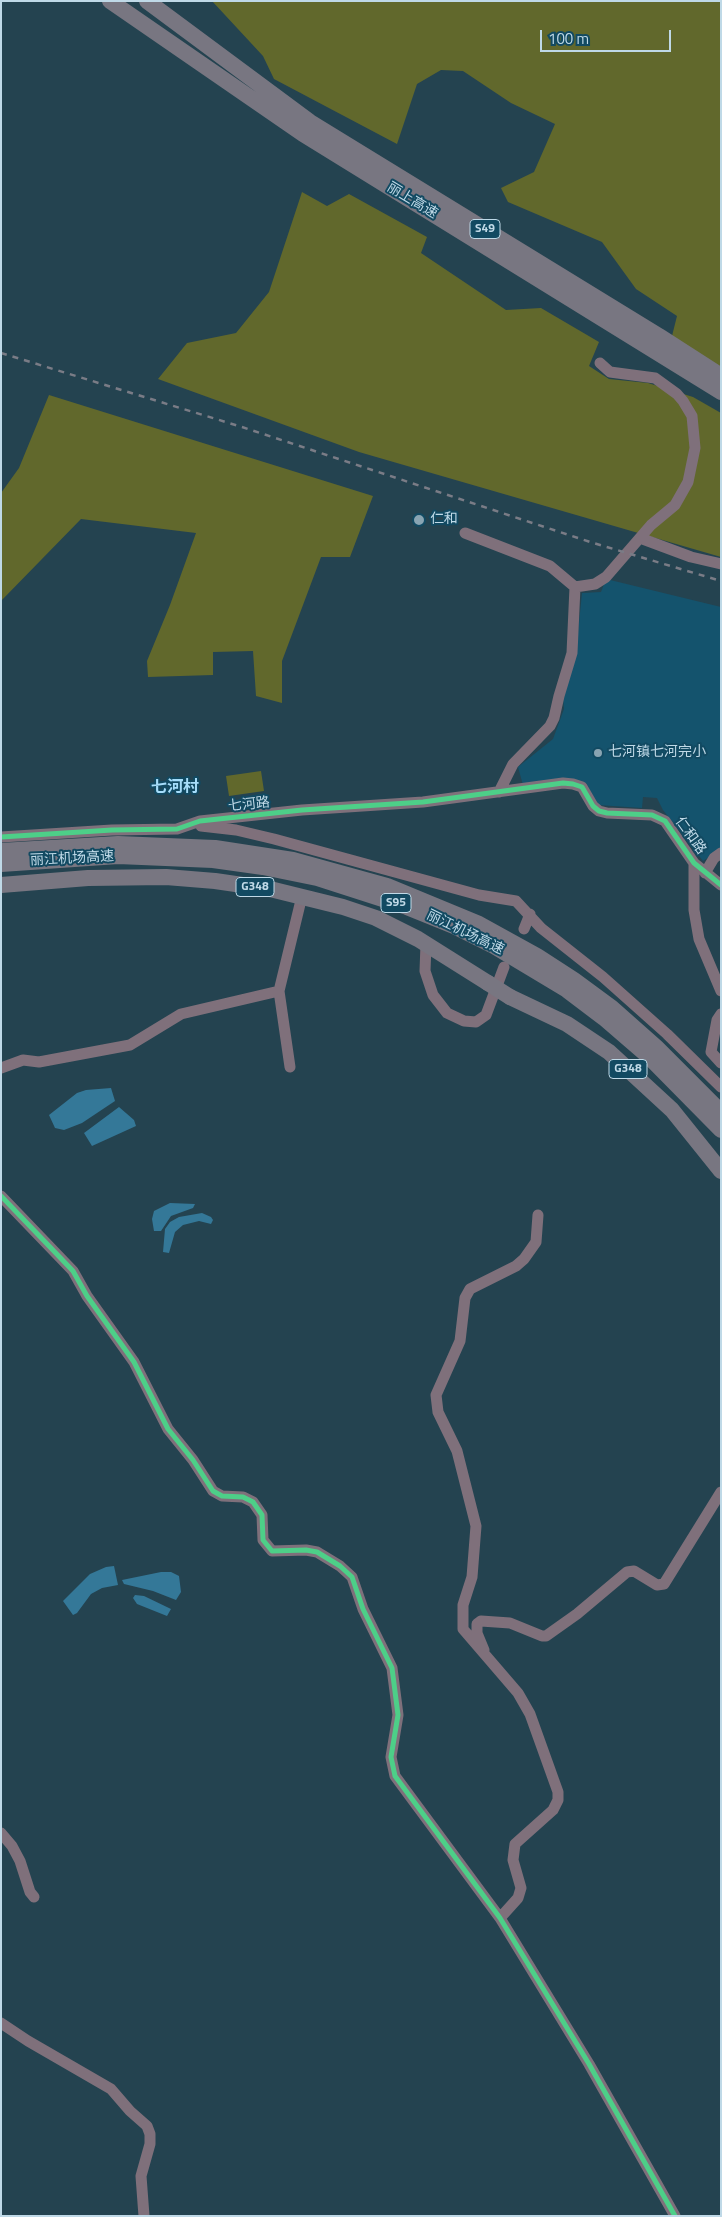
<!DOCTYPE html>
<html>
<head>
<meta charset="utf-8">
<style>
	body { margin:0 }
	#map { position:relative; width:722px; height:2217px; overflow:hidden; background:#244350; font-family:"Titillium Web",sans-serif }
	canvas { display:block }
	.frame { position:absolute; inset:0; border:2px solid #bfd9e7; pointer-events:none }
	.scale { position:absolute; left:540px; top:30px; width:131px; height:22px; box-sizing:border-box; border:2px solid #bfd9e7; border-top:0; padding-left:6px; font-size:15px; line-height:18px; white-space:nowrap; color:#bfd9e7; -webkit-text-stroke:4px #124a62; paint-order:stroke }
</style>
</head>
<body>
<div id="map">
<canvas width="722" height="2217"></canvas>
<div class="frame"></div>
<div class="scale">100 m</div>
</div>
<script>
const context = document.querySelector('canvas').getContext('2d');
context.lineJoin = 'round';
function fill(path, color) {
  context.fillStyle = color;
  context.fill(path, 'evenodd');
}
function toPath(rows) {
  const path = new Path2D();
  for (const r of rows) {
    path.moveTo(r[0], r[1]);
    for (let i = 2; i < r.length; i += 2) path.lineTo(r[i], r[i + 1]);
  }
  return path;
}
function strokePath(path, color, width, dash) {
  context.strokeStyle = color;
  context.lineWidth = width;
  context.lineCap = dash ? 'butt' : 'round';
  context.setLineDash(dash || []);
  context.stroke(path);
}
function drawText(font, color, halo, rows, align = 'center') {
  context.font = font + ' "Titillium Web","Noto Sans SC",sans-serif';
  context.lineWidth = 4;
  context.setLineDash([]);
  context.textBaseline = 'middle';
  context.strokeStyle = halo;
  context.fillStyle = color;
  for (const [text, x, y, turn = 0] of rows) {
    context.save();
    context.translate(x, y);
    context.rotate((+turn || 0) * Math.PI / 180);
    context.textAlign = isNaN(turn) ? turn : align;
    if (halo) context.strokeText(text, 0, 0);
    context.fillText(text, 0, 0);
    context.restore();
  }
}
const built = toPath([
	[606,579,721,607,721,849,703,861,663,810,657,798,643,797,642,808,598,805,586,783,561,779,523,785,518,767,553,739,564,709,563,696,577,643,582,593,601,592]
]);
const green = toPath([
	[212,1,721,1,721,371,671,340,677,316,636,289,602,242,508,202,501,188,534,172,555,124,511,103,463,71,441,70,417,84,397,144,274,79,263,56],
	[302,192,327,206,349,194,427,237,421,253,506,310,541,308,599,342,589,366,609,379,648,383,693,397,721,413,721,557,359,452,158,379,187,343,236,333,269,292],
	[49,395,373,496,350,557,321,557,282,661,282,703,256,696,253,651,213,652,213,675,148,677,147,661,170,605,196,533,81,519,1,601,1,493,19,468],
	[261,771,264,791,229,796,226,776]
]);
const water = toPath([
	[111,1088,115,1101,82,1123,64,1130,55,1128,49,1115,77,1093,86,1090],
	[119,1107,134,1120,136,1126,92,1146,84,1133],
	[170,1203,195,1204,193,1208,171,1216,161,1231,154,1231,152,1219,154,1211],
	[202,1213,211,1217,213,1220,211,1224,199,1221,183,1225,175,1232,169,1253,163,1252,165,1229,170,1222,179,1217],
	[114,1566,118,1585,102,1588,91,1594,77,1613,73,1615,63,1601,90,1574,106,1567],
	[161,1572,171,1572,179,1576,181,1592,176,1600,153,1591,124,1584,122,1580],
	[135,1595,144,1596,171,1609,167,1616,137,1604,133,1598]
]);
const minor = toPath([
	[465,533,550,566,575,587,572,653,559,696,554,718,550,726,513,764,499,792],
	[640,538,691,557,721,564],
	[575,587,595,584,606,577,651,525,675,505,688,482,695,448,692,416,683,401,677,394,655,378,610,372,600,363],
	[201,826,236,830,274,839,479,895,516,901,541,928,603,977,667,1034,721,1087],
	[1,837,112,830,177,829,200,821,302,810,423,802,563,783,573,784,582,787,593,806,599,811,607,813,652,815,665,821,694,863,721,885],
	[694,863,694,910,699,939,721,991],
	[705,873,714,858,721,853],
	[524,929,530,914],
	[426,944,425,971,433,995,447,1013,464,1021,476,1022,486,1015,504,967],
	[721,1014,717,1020,711,1052,721,1063],
	[290,1067,279,991,302,896],
	[1,1068,23,1060,39,1062,130,1045,181,1014,279,991],
	[1,1196,73,1271,87,1296,134,1362,168,1429,193,1460,213,1491,222,1496,243,1497,253,1502,262,1515,263,1540,272,1551,306,1550,317,1552,340,1566,352,1577,363,1609,392,1668,398,1715,391,1757,395,1776,500,1918,589,2064,675,2216],
	[484,1650,477,1633,477,1624,481,1621,510,1623,542,1636,546,1636,577,1614,627,1572,634,1571,657,1585,664,1584,721,1492],
	[1,1833,12,1846,20,1861,30,1892,34,1897],
	[500,1918,518,1898,521,1888,513,1860,515,1844,553,1810,558,1800,558,1792,530,1714,518,1693,463,1629,463,1605,472,1577,476,1526,457,1451,438,1412,436,1395,460,1341,465,1298,470,1289,516,1266,524,1259,536,1242,538,1215],
	[1,2023,28,2041,111,2089,130,2111,147,2126,150,2134,150,2144,141,2176,144,2216]
]);
const highway = toPath([
	[110,1,303,134,721,392],
	[147,1,310,122,659,336,721,376],
	[1,851,118,844,215,848,293,860,387,886,479,924,537,956,574,980,612,1008,656,1047,721,1112],
	[1,864,118,856,213,860,263,867,317,878,407,907,454,926,492,945,567,990,604,1018,648,1056,721,1130],
	[1,885,88,878,166,877,215,881,270,889,343,907,376,918,418,939,488,983],
	[510,997,567,1024,609,1052,672,1110,721,1171]
]);
const rail = toPath([
	[1,353,242,427,590,542,721,581]
]);
const highwayBridge = toPath([
	[488,983,510,997]
]);
const cycleway = toPath([
	[1,837,112,830,177,829,200,821,302,810,423,802,563,783,573,784,582,787,593,806,599,811,607,813,652,815,665,821,694,863,721,885],
	[1,1196,73,1271,87,1296,134,1362,168,1429,193,1460,213,1491,222,1496,243,1497,253,1502,262,1515,263,1540,272,1551,306,1550,317,1552,340,1566,352,1577,363,1609,392,1668,398,1715,391,1757,395,1776,500,1918,589,2064,675,2216]
]);
const markers = [
	[419,520,6,"#89a4b2"],
	[598,753,5,"#89a4b2"]
];
const shields = [
	[485,229,30],
	[255,887,38],
	[396,903,30],
	[628,1069,38]
];
const shieldNames = [
	["S49",485,229],
	["G348",255,887],
	["S95",396,903],
	["G348",628,1069]
];
const streetNames = [
	["丽上高速",412,201,31],
	["七河路",249,805,-6],
	["仁和路",690,836,54],
	["丽江机场高速",72,859,-3],
	["丽江机场高速",465,933,26]
];
const poiNames = [
	["仁和",430,520],
	["七河镇七河完小",608,753]
];
const quarterNames = [
	["七河村",175,788]
];
fill(built, '#14536d');
fill(green, '#61682c');
fill(water, '#347898');
strokePath(minor, '#7f707b', 11);
strokePath(highway, '#787681', 16);
strokePath(rail, '#7a7c86', 2.5, [6, 6]);
strokePath(highwayBridge, '#787681', 16);
strokePath(cycleway, '#4dcf88', 5);
for (const [x, y, r, color] of markers) {
  const dot = new Path2D();
  dot.arc(x, y, r, 0, 2 * Math.PI);
  context.fillStyle = color;
  context.fill(dot);
  strokePath(dot, '#124a62', 2);
}
for (const [x, y, w] of shields) {
  const box = new Path2D();
  box.roundRect(x - w / 2, y - 9.5, w, 19, 4);
  context.fillStyle = '#124a62';
  context.fill(box);
  strokePath(box, '#bfd9e7', 1);
}
drawText('bold 12px', '#bfd9e7', null, shieldNames);
drawText('14px', '#bfd9e7', '#124a62', streetNames);
drawText('14px', '#bfd9e7', '#124a62', poiNames, 'left');
drawText('bold 16px', '#a6ddfa', '#124a62', quarterNames);
</script>
</body>
</html>
